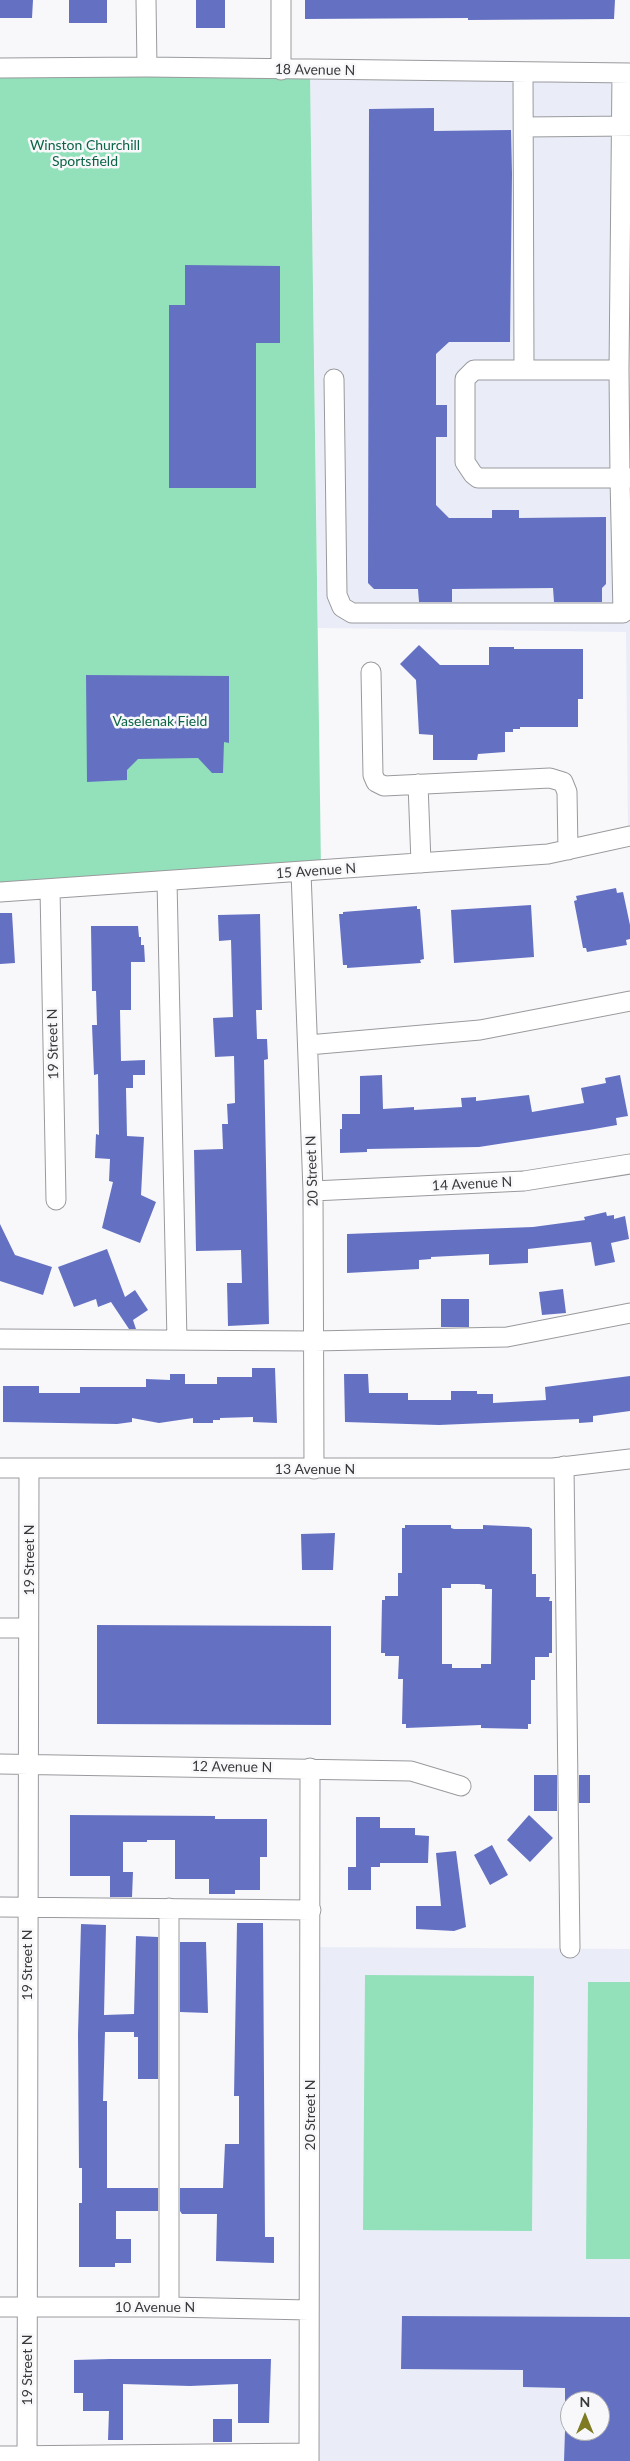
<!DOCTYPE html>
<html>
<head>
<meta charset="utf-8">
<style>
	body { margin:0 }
	#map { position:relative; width:630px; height:2461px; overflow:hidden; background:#f8f8fb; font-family:Lato,sans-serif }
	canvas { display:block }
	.north { position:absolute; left:560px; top:2391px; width:50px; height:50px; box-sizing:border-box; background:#f8f8fb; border:1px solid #abacae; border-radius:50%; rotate:0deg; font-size:14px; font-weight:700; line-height:20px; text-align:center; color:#38393a }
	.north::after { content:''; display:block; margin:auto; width:18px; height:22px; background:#7e7b22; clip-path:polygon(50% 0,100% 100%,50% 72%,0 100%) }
</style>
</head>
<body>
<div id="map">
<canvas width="630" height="2461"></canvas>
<div class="north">N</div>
</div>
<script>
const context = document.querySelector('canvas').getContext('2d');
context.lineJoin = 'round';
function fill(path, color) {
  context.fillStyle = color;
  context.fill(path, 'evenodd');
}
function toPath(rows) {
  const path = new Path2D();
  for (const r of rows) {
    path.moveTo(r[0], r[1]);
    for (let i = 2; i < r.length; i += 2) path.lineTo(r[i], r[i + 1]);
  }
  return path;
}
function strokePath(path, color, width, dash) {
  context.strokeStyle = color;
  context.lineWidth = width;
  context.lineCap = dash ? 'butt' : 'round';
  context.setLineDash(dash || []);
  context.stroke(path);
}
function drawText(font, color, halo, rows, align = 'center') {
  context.font = font + ' Lato,sans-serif';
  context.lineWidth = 5;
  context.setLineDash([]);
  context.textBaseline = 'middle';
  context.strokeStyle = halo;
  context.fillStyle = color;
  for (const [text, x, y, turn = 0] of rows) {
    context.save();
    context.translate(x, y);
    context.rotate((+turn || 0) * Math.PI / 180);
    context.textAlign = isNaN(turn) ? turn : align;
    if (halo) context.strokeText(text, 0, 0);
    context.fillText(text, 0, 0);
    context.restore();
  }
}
const built = toPath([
	[310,71,630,73,630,836,628,837,626,632,318,628],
	[311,1947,630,1949,630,2461,309,2461],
	[570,2401,600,2401,600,2431,570,2431]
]);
const green = toPath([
	[0,68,310,71,321,870,0,892],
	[365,1975,534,1976,532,2231,363,2230],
	[588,1982,630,1982,630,2259,586,2259]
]);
const building = toPath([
	[0,0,33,0,32,18,0,18],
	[69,0,107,0,107,23,69,23],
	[196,0,225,0,225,28,196,28],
	[305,0,615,0,614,19,468,20,468,18,305,19],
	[434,108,434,131,511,130,512,174,510,342,449,342,436,354,436,405,447,405,447,437,436,437,436,505,449,518,492,518,492,510,519,510,519,518,606,517,606,584,602,588,602,602,554,602,553,588,452,589,452,602,419,602,418,589,374,589,368,583,369,109],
	[185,265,280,266,280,343,256,343,256,488,169,488,169,305,185,305],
	[419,645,440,665,489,665,489,647,514,647,514,649,583,649,583,699,578,699,578,727,520,727,520,729,513,729,513,732,505,732,505,752,478,754,477,760,433,760,433,735,419,734,416,680,400,664],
	[86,675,229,676,229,743,224,742,223,773,212,773,198,758,138,759,127,770,127,780,87,782],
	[616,888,617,893,623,892,630,925,630,939,626,940,627,945,587,952,586,948,583,948,574,901,577,900,576,896],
	[531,905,534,957,454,963,451,910],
	[417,906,417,909,420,909,424,959,420,960,421,963,347,968,347,965,343,965,339,914,343,914,343,912],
	[0,913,12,913,15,963,0,964],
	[260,914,262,1010,256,1010,257,1039,267,1039,268,1059,264,1060,269,1324,228,1326,227,1283,242,1283,241,1250,196,1251,194,1150,223,1149,222,1124,228,1124,227,1104,235,1103,234,1056,215,1057,213,1018,233,1017,231,940,219,941,218,915],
	[91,926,138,926,139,937,141,937,141,945,144,945,145,962,131,962,131,1010,120,1010,121,1061,145,1060,145,1075,133,1075,133,1088,126,1088,127,1136,144,1137,141,1195,156,1202,140,1243,102,1228,113,1182,109,1181,110,1159,95,1158,96,1134,99,1135,98,1074,94,1075,92,1025,97,1025,96,991,92,991],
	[382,1075,383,1109,414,1107,414,1110,462,1107,461,1098,476,1097,476,1101,529,1095,532,1112,584,1103,581,1088,606,1083,605,1078,620,1075,628,1116,616,1118,617,1125,589,1130,479,1147,367,1149,367,1152,340,1153,340,1129,342,1129,342,1114,360,1114,360,1076],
	[606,1212,607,1216,614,1215,614,1219,625,1216,629,1239,611,1243,615,1262,595,1266,591,1242,528,1249,528,1263,489,1265,489,1254,431,1257,431,1259,419,1260,419,1269,347,1273,347,1234,533,1227,585,1220,584,1217],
	[0,1224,15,1255,52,1267,43,1295,0,1281],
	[107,1249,125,1297,135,1290,148,1310,133,1320,136,1329,129,1329,111,1302,98,1307,96,1299,74,1307,58,1267],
	[563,1289,566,1313,542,1315,539,1292],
	[441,1299,469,1299,469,1327,441,1327],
	[252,1368,275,1368,277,1423,253,1422,253,1417,220,1418,220,1420,213,1420,213,1423,193,1423,193,1418,159,1423,132,1418,132,1422,117,1424,3,1422,3,1386,39,1386,39,1393,80,1393,80,1387,146,1387,146,1379,170,1380,170,1374,185,1374,185,1384,217,1384,217,1377,252,1377],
	[344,1374,368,1374,369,1393,408,1393,408,1400,451,1400,451,1391,477,1391,477,1394,493,1394,493,1403,546,1400,545,1387,630,1376,630,1411,593,1416,593,1422,579,1423,579,1419,439,1425,345,1422],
	[405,1525,451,1525,451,1528,454,1529,483,1529,483,1525,529,1527,532,1529,532,1574,536,1574,536,1597,550,1597,549,1601,552,1601,552,1653,549,1653,549,1657,535,1657,535,1680,531,1680,531,1724,528,1724,528,1729,481,1728,481,1725,406,1728,406,1724,402,1724,403,1679,398,1679,399,1656,385,1656,385,1653,381,1653,382,1600,385,1600,385,1596,398,1596,398,1573,402,1573,402,1528,405,1528],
	[451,1584,479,1584,485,1585,485,1589,492,1589,491,1664,481,1664,481,1668,452,1668,452,1664,442,1664,442,1588,451,1588],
	[335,1533,333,1570,302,1570,301,1534],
	[97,1625,331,1626,331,1725,97,1724],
	[534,1775,557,1775,557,1811,534,1811],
	[579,1775,590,1775,590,1803,579,1803],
	[70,1815,215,1816,215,1819,267,1819,267,1857,260,1857,260,1890,235,1890,235,1894,209,1894,209,1879,175,1879,175,1840,147,1840,147,1842,123,1842,123,1872,133,1872,132,1897,110,1897,110,1876,70,1876],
	[529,1815,553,1838,530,1862,507,1840],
	[356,1817,380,1817,380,1828,415,1828,415,1835,429,1836,428,1863,380,1863,380,1867,371,1867,371,1890,348,1890,348,1867,356,1867],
	[492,1845,508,1875,490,1885,474,1855],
	[456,1851,466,1927,454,1931,416,1929,416,1906,441,1906,436,1853],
	[237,1923,263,1923,265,2237,274,2237,274,2263,216,2261,217,2214,182,2214,180,2211,180,2188,223,2188,225,2144,239,2144,239,2096,234,2096],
	[81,1924,106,1925,104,2015,134,2014,136,1936,158,1937,158,2079,138,2079,138,2037,134,2037,134,2032,105,2032,103,2101,107,2101,107,2188,158,2188,158,2211,116,2211,116,2239,131,2239,131,2263,115,2263,115,2267,79,2267,79,2203,82,2203,82,2168,79,2168,78,2034],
	[180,1942,206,1942,208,2013,180,2012],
	[402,2316,630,2317,630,2461,564,2461,565,2431,600,2431,600,2401,565,2401,565,2388,523,2387,523,2370,401,2369],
	[110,2359,271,2359,269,2423,238,2423,238,2384,190,2386,123,2384,123,2440,108,2440,109,2411,83,2411,83,2393,74,2393,74,2360],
	[213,2419,232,2419,232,2442,213,2442]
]);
const minor = toPath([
	[146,0,147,67],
	[281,0,281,70],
	[0,68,147,67,630,73],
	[523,73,524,370],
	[524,127,630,126],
	[619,370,622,73],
	[334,379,337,595,342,607,352,613,623,613,620,478,619,370,474,370,465,379,465,462,473,474,478,478,630,478],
	[371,672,373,775,376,782,384,786,550,778,563,782,567,792,568,850],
	[418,784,421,863],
	[301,872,313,1191,314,1469],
	[167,881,177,1340],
	[50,889,56,1200],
	[0,892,548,854,630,836],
	[308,1045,480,1030,630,1001],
	[313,1191,524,1181,630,1164],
	[0,1339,314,1341,507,1337,630,1313],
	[564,1466,570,1948],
	[0,1468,553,1468,630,1459],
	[0,1628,28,1628],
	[0,1764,411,1771,461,1786],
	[0,1907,311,1910],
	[169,1908,169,2307],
	[0,2307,169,2307,309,2310],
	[0,2456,309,2453],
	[27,2461,29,1468],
	[309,2461,310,1768]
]);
const streetNames = [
	["18 Avenue N",315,70,1],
	["15 Avenue N",316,871,-4],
	["19 Street N",53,1044,-91],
	["20 Street N",312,1171,-92],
	["14 Avenue N",472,1184,-3],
	["13 Avenue N",315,1469],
	["19 Street N",29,1560,-90],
	["12 Avenue N",232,1767,1],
	["19 Street N",27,1965,-90],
	["20 Street N",310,2115,-90],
	["10 Avenue N",155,2307],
	["19 Street N",27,2370,-90]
];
const parkNames = [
	["Winston Churchill",85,145],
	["Sportsfield",85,161],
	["Vaselenak Field",160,721]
];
fill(built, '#eaedf7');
fill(green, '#93e1bb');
fill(building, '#6471c3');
strokePath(minor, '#999a9d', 21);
strokePath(minor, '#fff', 19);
drawText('14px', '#38393a', '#f8f8fb', streetNames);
drawText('14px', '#0b6545', '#f8f8fb', parkNames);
</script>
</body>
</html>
